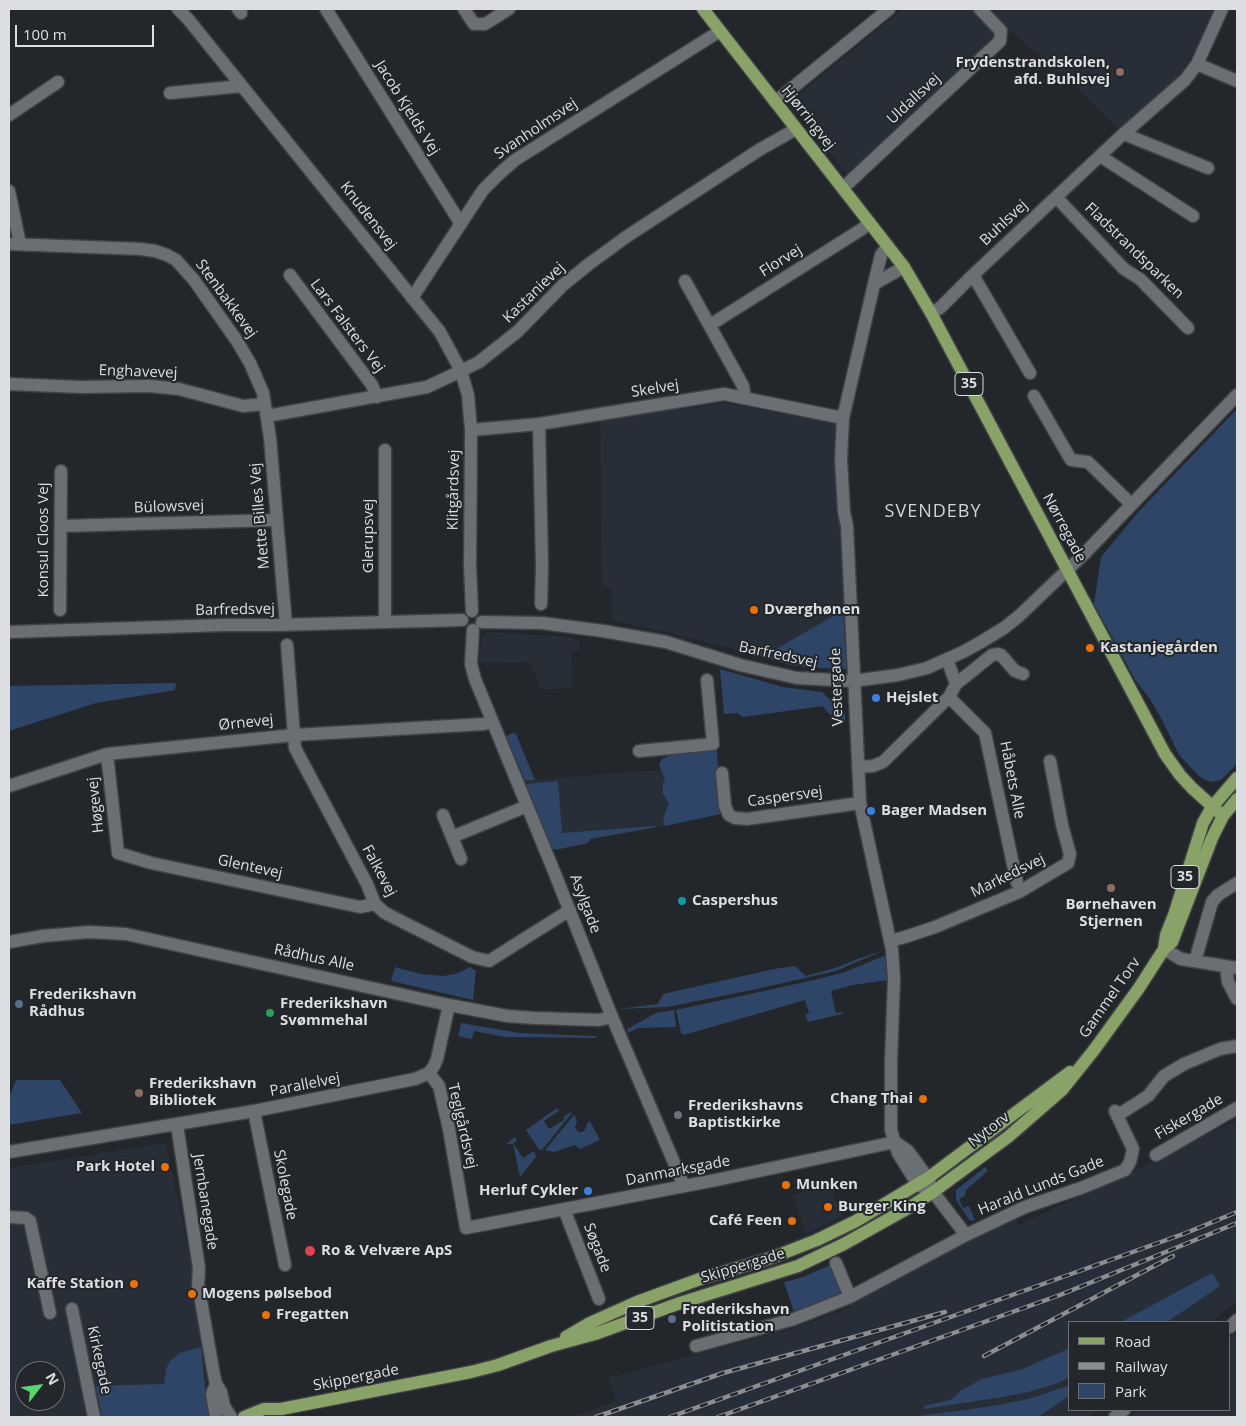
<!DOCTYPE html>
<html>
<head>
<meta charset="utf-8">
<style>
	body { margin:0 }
	#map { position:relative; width:1246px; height:1426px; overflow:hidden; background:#23262a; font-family:"Open Sans",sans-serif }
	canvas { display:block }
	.frame { position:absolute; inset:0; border:10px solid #dcdee1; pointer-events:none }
	.legend { position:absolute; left:1068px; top:1321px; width:162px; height:90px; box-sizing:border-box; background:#23262a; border:1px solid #6d7073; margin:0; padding:6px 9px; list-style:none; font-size:15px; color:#dcdee1 }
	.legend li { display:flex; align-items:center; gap:10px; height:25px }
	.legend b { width:25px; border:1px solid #6d7073 }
	.north { position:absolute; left:15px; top:1361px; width:50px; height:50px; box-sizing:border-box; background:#23262a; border:1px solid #6d7073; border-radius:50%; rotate:60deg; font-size:14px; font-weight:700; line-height:20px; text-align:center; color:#dcdee1 }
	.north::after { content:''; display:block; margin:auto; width:18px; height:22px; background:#59d56f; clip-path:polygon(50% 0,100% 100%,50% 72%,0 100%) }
	.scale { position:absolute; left:15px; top:25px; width:139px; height:22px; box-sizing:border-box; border:2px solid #dcdee1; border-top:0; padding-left:6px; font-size:15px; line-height:18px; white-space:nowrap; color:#dcdee1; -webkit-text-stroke:4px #23262a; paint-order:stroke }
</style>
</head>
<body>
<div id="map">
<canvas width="1246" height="1426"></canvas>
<div class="frame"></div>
<ul class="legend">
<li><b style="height:6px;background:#88a267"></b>Road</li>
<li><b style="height:6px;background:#8c8e92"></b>Railway</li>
<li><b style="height:14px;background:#2e4567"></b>Park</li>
</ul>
<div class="north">N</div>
<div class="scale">100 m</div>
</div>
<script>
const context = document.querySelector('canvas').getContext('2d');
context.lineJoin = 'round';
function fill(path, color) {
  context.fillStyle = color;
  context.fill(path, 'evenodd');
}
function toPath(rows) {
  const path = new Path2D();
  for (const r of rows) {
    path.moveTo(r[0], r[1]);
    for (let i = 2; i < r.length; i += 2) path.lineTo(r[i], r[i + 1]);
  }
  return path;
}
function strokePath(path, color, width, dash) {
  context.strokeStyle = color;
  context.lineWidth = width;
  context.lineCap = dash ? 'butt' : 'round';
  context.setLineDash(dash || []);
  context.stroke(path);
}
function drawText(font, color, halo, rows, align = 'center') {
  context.font = font + ' "Open Sans",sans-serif';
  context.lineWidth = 4;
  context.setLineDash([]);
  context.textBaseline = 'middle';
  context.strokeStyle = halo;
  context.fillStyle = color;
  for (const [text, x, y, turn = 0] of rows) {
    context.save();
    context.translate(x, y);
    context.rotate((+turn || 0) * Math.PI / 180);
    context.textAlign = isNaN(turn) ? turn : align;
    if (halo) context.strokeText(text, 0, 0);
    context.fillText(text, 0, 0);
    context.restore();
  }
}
const built = toPath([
	[903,9,972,9,994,34,994,40,848,176,793,105,793,99],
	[989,9,1214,9,1199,44,1179,76,1120,131,1073,84,1007,28],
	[724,403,836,423,837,491,838,518,842,523,846,606,843,609,846,661,848,663,816,668,791,665,680,635,612,620,611,587,602,587,600,420],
	[493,632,571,637,579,640,580,650,571,651,573,685,570,688,541,690,530,662,479,663,481,639,487,633],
	[661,770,665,779,663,794,669,803,663,819,665,826,590,839,588,843,555,850,552,848,525,780],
	[1237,1120,1237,1301,1211,1322,1070,1322,1070,1410,1099,1410,1088,1417,572,1417,617,1401,608,1378,784,1331,841,1311,975,1236,1014,1218,1018,1225,1118,1179],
	[166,1143,193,1273,205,1348,204,1366,211,1417,9,1417,9,1168],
	[25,1371,55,1371,55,1401,25,1401],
	[829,1184,843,1216,806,1234,792,1195],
	[1237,1330,1237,1417,1129,1417,1139,1410,1230,1410,1230,1337]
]);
const green = toPath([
	[1237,409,1237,764,1221,780,1213,782,1205,780,1199,776,1179,755,1162,720,1150,699,1136,681,1094,604,1101,557,1140,510],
	[835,607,843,608,846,661,848,663,849,669,816,668,791,665,753,654,765,646,769,653,832,617,829,611],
	[720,669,783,687,822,692,845,714,845,722,836,723,834,717,827,712,823,706,743,717,737,713,724,714],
	[176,683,175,690,96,703,9,731,9,686],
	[513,733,516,734,535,780,525,780,506,736],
	[713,748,717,751,721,814,665,826,663,819,669,803,663,794,663,783,665,779,659,765,661,760,668,756,677,753],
	[558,781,562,833,656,826,657,827,590,839,588,843,555,850,552,848,526,784],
	[885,950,836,971,752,990,667,1007,618,1009,658,1004,663,994,774,969,795,966,806,976,838,967,857,959],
	[886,955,888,980,853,985,831,991,836,1013,842,1012,842,1014,808,1022,805,1015,809,1013,805,1000,684,1035,681,1033,676,1010,814,980,845,972],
	[395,967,421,974,443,976,455,974,470,967,476,971,473,1000,391,981],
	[674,1010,676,1027,638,1028,628,1033,627,1029,656,1013],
	[461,1023,520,1033,595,1036,597,1038,505,1037,474,1031,472,1039,458,1036],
	[16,1080,60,1080,82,1113,9,1125,9,1097],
	[557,1108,559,1111,544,1121,549,1129,564,1120,563,1117,571,1112,572,1113,542,1150,537,1149,538,1148,526,1130],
	[574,1115,577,1120,575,1127,578,1132,583,1132,586,1128,587,1123,590,1121,600,1140,580,1149,575,1145,554,1152,545,1150],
	[515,1137,517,1141,513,1143,523,1158,534,1151,536,1157,520,1177,513,1144,506,1144],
	[985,1167,988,1171,966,1190,965,1196,959,1199,963,1208,969,1206,975,1220,970,1221,956,1200,956,1190],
	[833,1264,842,1293,794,1312,784,1282,803,1277],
	[1212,1273,1220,1286,1167,1322,1121,1322],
	[201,1347,206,1400,210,1417,102,1417,96,1386,164,1384,166,1369,170,1361,180,1353],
	[1070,1348,1070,1377,1058,1383,1032,1391,1003,1397,924,1409,924,1406,950,1400,957,1395,960,1391,982,1379,1023,1369],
	[1070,1385,1070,1395,1038,1417,912,1417,986,1407,1029,1399]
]);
const minor = toPath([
	[178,9,188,19,440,332,461,371,468,395,471,430,470,567,472,611],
	[238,9,241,13],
	[326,9,461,224],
	[464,9,474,24,485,24,509,9],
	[1197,64,1237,81],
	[170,93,242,86],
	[775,102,889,9],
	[9,115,58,82],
	[1124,134,1208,168],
	[1100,156,1193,216],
	[843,188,1000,41,1001,31,980,9],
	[9,191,20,244],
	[1056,197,1124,269,1140,279,1188,328],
	[9,244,141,249,155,251,167,255,176,260,194,280,237,341,250,363,263,393,270,438,286,625],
	[888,246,881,255,874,284,843,418,841,459,844,512,847,526,860,803,892,950,894,979,891,1061,891,1130,898,1153,918,1185,933,1192],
	[290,275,372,385,377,397],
	[973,275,1030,373],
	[685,281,743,386,745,398],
	[874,284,904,267],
	[412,298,483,190,499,174,515,160,720,31],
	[931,313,940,308,973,275,1120,137,1185,80,1197,64,1222,9],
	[710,325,862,229,869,222],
	[9,384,81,387,150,386,179,389,243,406,265,404],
	[1034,396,1071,460,1088,462,1131,504],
	[267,416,427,387,461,371,479,362,517,332,563,285,589,264,626,237,759,150,796,129],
	[539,424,542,566,541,604],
	[471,430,539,424,724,394,843,418],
	[385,450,385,622],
	[61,526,277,520],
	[60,610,61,471],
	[482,622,542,623,603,631,666,642,740,665,797,678,853,681,898,675,927,668,963,652,981,642,1004,628,1019,616,1084,554,1237,395],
	[473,630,471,664,475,679,553,869,612,1017,684,1186],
	[9,632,224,625,275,625,462,620],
	[287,645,295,748,367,884,375,904,385,913,472,957,489,961,570,910],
	[947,659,956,684],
	[949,697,985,733,1017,883],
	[639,751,713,744,707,680],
	[107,754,118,853,151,863,360,907,375,904],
	[858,767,873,766,883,762,949,697,956,684,992,655,998,654,1001,655,1015,671,1023,674],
	[722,773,725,806,729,815,735,818,747,819,860,803],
	[9,786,107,754,294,735,484,724,492,722],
	[443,815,452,837,527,806],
	[452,837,461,859],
	[890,941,905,937,935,927,1019,892,1068,863,1070,854,1062,825,1050,761],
	[9,942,43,936,89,932,126,934,449,1005,507,1016,535,1018,599,1020,612,1017],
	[1164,949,1181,959,1237,968],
	[1195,961,1212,902,1218,895,1237,883],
	[1226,967,1228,982,1237,999],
	[429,1073,439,1086,449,1129,466,1228,716,1180,895,1142],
	[254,1111,285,1265],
	[1118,1115,1148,1096,1164,1076,1184,1064,1220,1049,1237,1046],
	[177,1125,199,1268,198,1284,214,1375,216,1384,221,1392,224,1406,231,1417],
	[895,1142,908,1151,928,1178,933,1192,966,1235],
	[9,1152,254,1111,415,1079,429,1073,434,1066,437,1059,449,1005],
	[1156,1155,1237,1108],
	[564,1209,599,1299],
	[9,1217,26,1218,30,1221,50,1313],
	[836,1263,850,1297],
	[72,1309,94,1417],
	[1230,1327,1237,1320],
	[696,1346,794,1319,850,1297,966,1235,1025,1207,1081,1188,1125,1170,1130,1162,1133,1149,1115,1111],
	[216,1384,212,1394,216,1417],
	[1115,1417,1124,1410]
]);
const major = toPath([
	[703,9,904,267,931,313,1165,754,1180,775,1192,788,1223,816],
	[1164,949,1166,935,1174,915,1203,823,1212,807,1237,778],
	[566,1337,590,1323,637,1302,700,1279,771,1258,817,1240,856,1221,928,1178,1070,1072],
	[244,1417,264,1409,281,1409,471,1372,498,1365,551,1346,595,1334,680,1303,798,1266,844,1244,910,1207,933,1192,1008,1137,1062,1090,1094,1050,1139,988,1164,949,1172,942,1212,838,1223,816,1237,799]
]);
const rail = toPath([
	[984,1356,1173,1256],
	[596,1417,723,1373,945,1312],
	[670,1417,1186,1233,1237,1212],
	[718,1417,1060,1295,1237,1223]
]);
const markers = [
	[1120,72,5,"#8d6e63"],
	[754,610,5,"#e8710a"],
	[1090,648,5,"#e8710a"],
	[876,698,5,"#3f7fe0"],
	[871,811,5,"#3f7fe0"],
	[1111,888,5,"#8d6e63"],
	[682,901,5,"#0f9aa8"],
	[19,1004,5,"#5c6f8a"],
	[270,1013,5,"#2e9e5b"],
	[139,1093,5,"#8d6e63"],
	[923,1099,5,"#e8710a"],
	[678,1115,5,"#6b7280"],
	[165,1167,5,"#e8710a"],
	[786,1185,5,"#e8710a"],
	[588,1191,5,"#3f7fe0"],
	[828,1207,5,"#e8710a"],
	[792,1221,5,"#e8710a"],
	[310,1251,6,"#e0444e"],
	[134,1284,5,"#e8710a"],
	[192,1294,5,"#e8710a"],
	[266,1315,5,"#e8710a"],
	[672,1319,5,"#5c6f8a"]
];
const shields = [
	[969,384,28],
	[1185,877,28],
	[640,1318,28]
];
const shieldNames = [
	["35",969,384],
	["35",1185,877],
	["35",640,1318]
];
const poiNames = [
	["Frydenstrandskolen,",1110,63,"right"],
	["afd. Buhlsvej",1110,80,"right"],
	["Dværghønen",764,610],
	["Kastanjegården",1100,648],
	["Hejslet",886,698],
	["Bager Madsen",881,811],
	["Caspershus",692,901],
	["Børnehaven",1111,905,"center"],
	["Stjernen",1111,922,"center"],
	["Frederikshavn",29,995],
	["Rådhus",29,1012],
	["Frederikshavn",280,1004],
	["Svømmehal",280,1021],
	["Frederikshavn",149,1084],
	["Bibliotek",149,1101],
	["Chang Thai",913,1099,"right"],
	["Frederikshavns",688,1106],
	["Baptistkirke",688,1123],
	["Park Hotel",155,1167,"right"],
	["Munken",796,1185],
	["Herluf Cykler",578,1191,"right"],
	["Burger King",838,1207],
	["Café Feen",782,1221,"right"],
	["Ro & Velvære ApS",321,1251],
	["Kaffe Station",124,1284,"right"],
	["Mogens pølsebod",202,1294],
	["Frederikshavn",682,1310],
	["Politistation",682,1327],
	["Fregatten",276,1315]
];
const streetNames = [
	["Uldallsvej",914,99,-43],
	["Jacob Kjelds Vej",407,108,58],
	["Hjørringvej",808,118,52],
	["Svanholmsvej",536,129,-34],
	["Knudensvej",368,216,52],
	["Buhlsvej",1004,223,-43],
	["Fladstrandsparken",1134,251,44],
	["Florvej",781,261,-32],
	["Kastanievej",534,293,-44],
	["Stenbakkevej",226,299,54],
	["Lars Falsters Vej",347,326,53],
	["Enghavevej",138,372,2],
	["Skelvej",655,389,-9],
	["Klitgårdsvej",454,490,-89],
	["Bülowsvej",169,507,-2],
	["Mette Billes Vej",260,516,-95],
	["Nørregade",1064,528,62],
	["Glerupsvej",369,536,-90],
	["Konsul Cloos Vej",44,540,-90],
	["Barfredsvej",235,610,-1],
	["Barfredsvej",778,655,12],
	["Vestergade",837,687,-92],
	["Ørnevej",246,723,-6],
	["Håbets Alle",1012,780,79],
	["Caspersvej",785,797,-8],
	["Høgevej",96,805,-96],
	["Glentevej",250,867,12],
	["Falkevej",379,871,62],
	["Markedsvej",1008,876,-26],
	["Asylgade",585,904,69],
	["Rådhus Alle",314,958,12],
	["Gammel Torv",1110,998,-55],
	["Parallelvej",305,1085,-11],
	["Fiskergade",1189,1117,-30],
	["Teglgårdsvej",462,1126,77],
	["Nytorv",989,1130,-38],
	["Danmarksgade",678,1171,-11],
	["Skolegade",285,1185,79],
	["Harald Lunds Gade",1041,1186,-22],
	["Jernbanegade",205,1202,81],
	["Søgade",597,1248,69],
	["Skippergade",743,1266,-17],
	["Kirkegade",99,1360,78],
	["Skippergade",356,1378,-11]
];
const quarterNames = [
	["SVENDEBY",933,512]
];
fill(built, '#282e37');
fill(green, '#2e4567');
strokePath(minor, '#3f4144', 15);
strokePath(major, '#3f4144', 15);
strokePath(minor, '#6b6e72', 12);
strokePath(major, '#88a267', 12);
strokePath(rail, '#8c8e92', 4.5);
strokePath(rail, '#23262a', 2.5, [8]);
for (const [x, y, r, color] of markers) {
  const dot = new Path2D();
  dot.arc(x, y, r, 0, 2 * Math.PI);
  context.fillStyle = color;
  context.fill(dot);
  strokePath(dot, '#23262a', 2);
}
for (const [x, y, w] of shields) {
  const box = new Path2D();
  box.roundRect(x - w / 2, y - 11.5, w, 23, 4);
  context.fillStyle = '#23262a';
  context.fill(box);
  strokePath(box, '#dcdee1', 1);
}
drawText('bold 14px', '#dcdee1', null, shieldNames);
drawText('bold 15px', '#dcdee1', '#23262a', poiNames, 'left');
drawText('15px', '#dcdee1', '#23262a', streetNames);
context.letterSpacing = '1px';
drawText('18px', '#d0d3d8', '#23262a', quarterNames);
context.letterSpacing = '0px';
</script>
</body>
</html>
